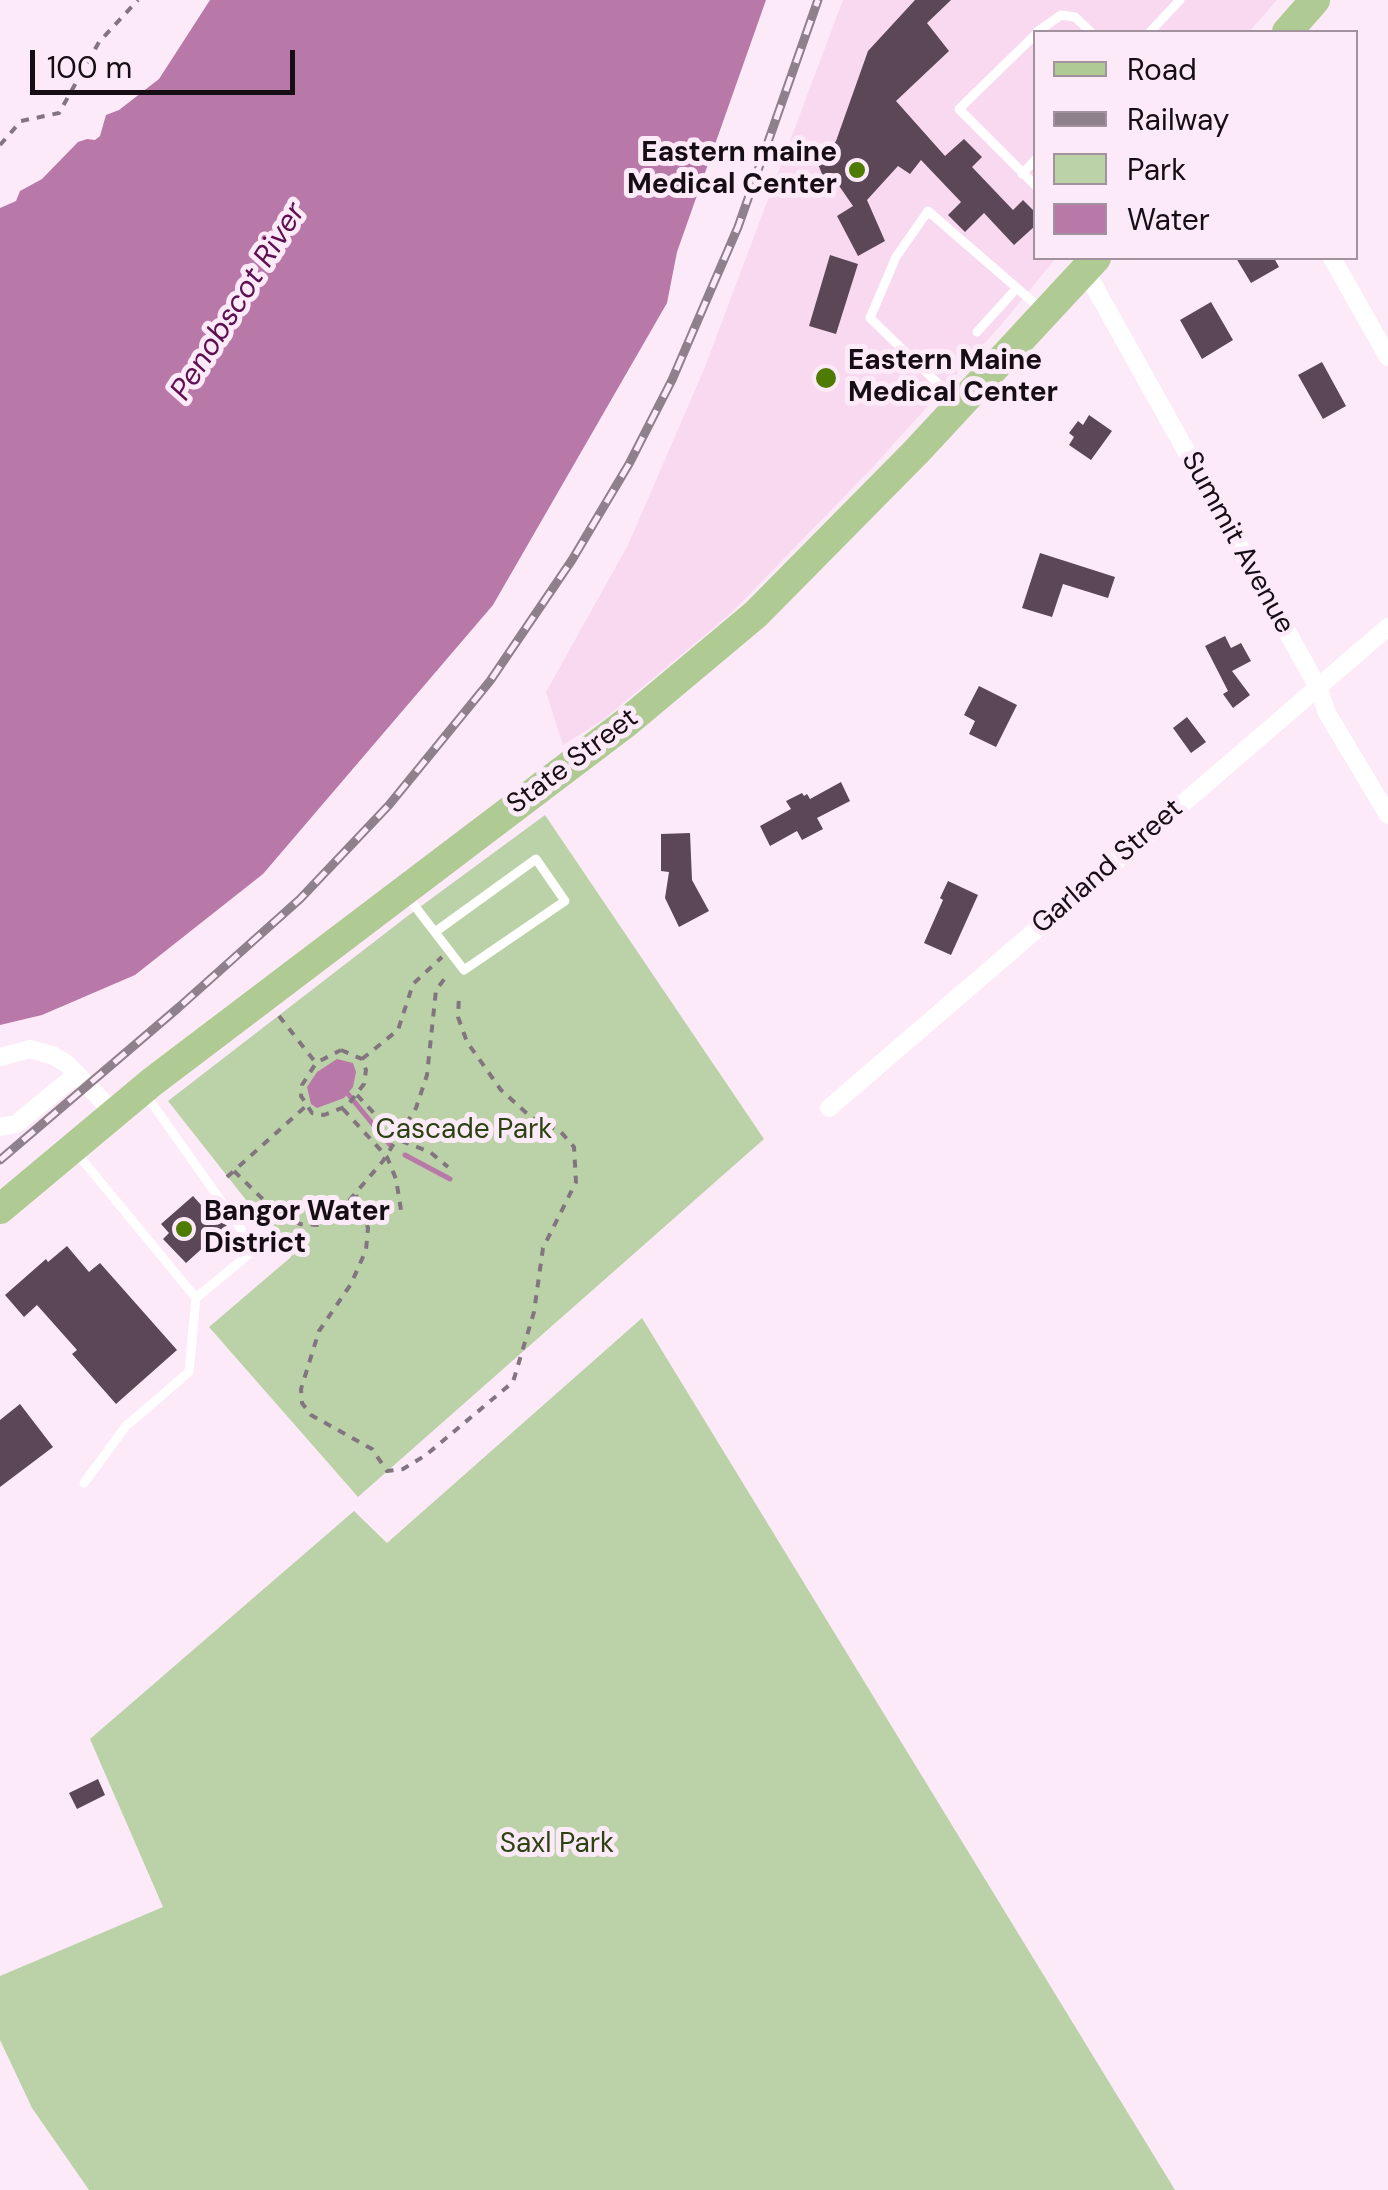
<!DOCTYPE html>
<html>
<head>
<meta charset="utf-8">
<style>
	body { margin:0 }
	#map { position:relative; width:1388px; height:2190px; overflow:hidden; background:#fdeaf8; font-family:"DM Sans",sans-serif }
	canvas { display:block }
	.legend { position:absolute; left:1033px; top:30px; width:325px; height:230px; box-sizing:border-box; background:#fdeaf8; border:2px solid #a1929d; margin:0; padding:12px 18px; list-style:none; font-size:30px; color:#160e14 }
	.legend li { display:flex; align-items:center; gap:20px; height:50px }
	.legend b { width:50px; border:2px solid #a1929d }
	.scale { position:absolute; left:30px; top:50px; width:265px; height:45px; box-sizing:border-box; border:5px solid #160e14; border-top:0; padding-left:12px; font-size:30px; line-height:35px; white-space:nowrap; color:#160e14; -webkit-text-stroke:8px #fdeaf8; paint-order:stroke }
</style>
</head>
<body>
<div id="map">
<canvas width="1388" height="2190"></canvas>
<ul class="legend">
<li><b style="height:12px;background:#afca92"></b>Road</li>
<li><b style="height:12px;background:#8f818b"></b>Railway</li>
<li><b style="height:28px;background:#bbd2a8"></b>Park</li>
<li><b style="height:28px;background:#b879a9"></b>Water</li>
</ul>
<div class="scale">100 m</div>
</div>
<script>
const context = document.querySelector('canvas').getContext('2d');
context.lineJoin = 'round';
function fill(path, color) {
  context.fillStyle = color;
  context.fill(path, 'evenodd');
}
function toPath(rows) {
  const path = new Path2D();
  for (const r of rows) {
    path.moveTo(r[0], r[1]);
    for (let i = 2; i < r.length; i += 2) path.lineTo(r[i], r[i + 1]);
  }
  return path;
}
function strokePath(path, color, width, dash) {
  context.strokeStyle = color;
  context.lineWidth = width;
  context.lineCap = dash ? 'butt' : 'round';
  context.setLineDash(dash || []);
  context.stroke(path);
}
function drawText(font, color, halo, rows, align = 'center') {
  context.font = font + ' "DM Sans",sans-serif';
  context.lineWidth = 10;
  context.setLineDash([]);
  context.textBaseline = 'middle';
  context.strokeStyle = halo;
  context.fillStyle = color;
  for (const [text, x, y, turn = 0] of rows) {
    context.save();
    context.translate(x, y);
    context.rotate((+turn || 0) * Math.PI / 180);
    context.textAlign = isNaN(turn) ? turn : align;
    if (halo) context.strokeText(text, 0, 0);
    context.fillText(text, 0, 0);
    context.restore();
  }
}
const built = toPath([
	[843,0,1277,0,1249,32,1036,32,1036,258,1056,258,1002,324,871,469,729,615,603,720,563,745,546,692,628,545,705,367]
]);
const green = toPath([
	[545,815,764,1139,358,1497,209,1327,291,1257,168,1101,405,918],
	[642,1318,1175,2190,89,2190,32,2108,0,2040,0,1976,163,1907,90,1739,354,1511,387,1543]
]);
const water = toPath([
	[210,0,766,0,677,252,667,303,493,605,263,874,135,975,42,1015,0,1025,0,208,16,201,20,191,42,179,78,142,87,139,95,140,100,136,106,115,119,110,159,79],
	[337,1059,353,1063,356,1072,353,1087,344,1098,317,1108,311,1104,307,1087,317,1072]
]);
const stream = toPath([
	[348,1094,390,1145],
	[405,1155,450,1179]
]);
const building = toPath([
	[915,0,951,0,927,23,949,51,896,101,945,156,964,139,982,157,972,167,1013,210,1023,200,1036,213,1036,225,1014,245,984,213,965,232,948,215,961,202,921,160,910,174,898,166,867,200,885,241,858,256,837,216,853,206,833,177,826,184,818,164,836,141,868,51],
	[830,255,858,264,836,334,809,326],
	[1236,258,1274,258,1279,267,1251,283],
	[1211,302,1233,340,1202,359,1180,320],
	[1322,362,1346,406,1323,419,1298,375],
	[1089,415,1112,431,1091,460,1069,445,1074,437,1069,433,1078,421,1083,425],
	[1040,553,1115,577,1108,598,1063,584,1052,617,1022,608],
	[1225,636,1231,648,1241,643,1251,661,1232,671,1250,695,1233,708,1223,694,1228,691,1205,646],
	[979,686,1017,705,996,747,969,734,975,721,964,715],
	[1187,717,1206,742,1191,753,1173,728],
	[841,782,850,801,817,818,823,829,802,840,797,831,770,846,760,826,791,809,786,801,802,793,804,796,807,794,810,799],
	[690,833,692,880,709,911,679,927,665,898,669,872,661,871,661,834],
	[948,881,978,895,951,955,924,943,943,900,940,898],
	[193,1196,212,1217,215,1214,227,1226,186,1263,163,1239,169,1233,161,1224],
	[67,1246,89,1272,100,1263,177,1350,116,1404,72,1354,77,1350,37,1305,24,1317,5,1295,46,1259,48,1262],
	[20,1404,53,1447,0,1487,0,1420],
	[98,1779,105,1795,77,1809,69,1793]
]);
const path = toPath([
	[0,145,21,121,59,113,99,42,138,0],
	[279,1016,316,1063],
	[341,1050,362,1059,366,1070,364,1084,347,1106,324,1115,312,1113,301,1096,302,1085,316,1063,341,1050],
	[362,1059,398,1030,413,984,442,957],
	[357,1095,399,1140,430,1152,448,1167],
	[343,1109,387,1157,396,1179,401,1210],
	[234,1171,272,1208,300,1224,319,1225,335,1217,383,1161,416,1108,427,1075,436,990,449,973],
	[227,1177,305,1107],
	[356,1195,368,1228,366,1250,351,1284,319,1331,301,1389,302,1403,311,1415,372,1449,387,1471,403,1469,426,1455,513,1382,534,1312,543,1248,576,1182,574,1147,560,1131,532,1118,501,1090,467,1042,458,1017,459,996]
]);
const lane = toPath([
	[1037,32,1061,15,1075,17,1091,32],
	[1150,32,1180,0],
	[1036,34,959,109,1036,186],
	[1022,174,1036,159],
	[977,332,1016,289],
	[955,400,870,318,896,257,928,211,1040,308],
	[407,896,464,970,565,901,536,859,435,932],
	[75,1151,196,1298,255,1249,144,1092],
	[84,1483,126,1426,189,1372,196,1298]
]);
const street = toPath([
	[1332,258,1388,357],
	[1085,270,1318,687,1327,713,1388,815],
	[0,1057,30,1049,54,1056,67,1064,114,1113],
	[829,1108,1388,627],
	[0,1127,16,1124,77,1074]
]);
const primary = toPath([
	[1287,32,1315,0],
	[0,1209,152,1082,627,722,756,614,917,451,1096,258]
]);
const rail = toPath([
	[0,1160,178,1008,300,899,389,805,490,681,572,560,629,464,672,380,738,227,818,0]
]);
const markers = [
	[857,170,10,"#4e7b01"],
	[826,378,12,"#4e7b01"],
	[184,1229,10,"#4e7b01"]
];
const poiNames = [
	["Eastern maine",837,154,"right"],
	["Medical Center",837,186,"right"],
	["Eastern Maine",848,362],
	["Medical Center",848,394],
	["Bangor Water",204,1213],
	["District",204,1245]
];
const streetNames = [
	["Summit Avenue",1237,543,61],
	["State Street",573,762,-37],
	["Garland Street",1108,867,-41]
];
const parkNames = [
	["Cascade Park",464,1131],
	["Saxl Park",557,1845]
];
const waterNames = [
	["Penobscot River",239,302,-58]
];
fill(built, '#f8d9f0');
fill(green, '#bbd2a8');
fill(water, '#b879a9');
strokePath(stream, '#b879a9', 5);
fill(building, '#5b4756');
strokePath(path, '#82757f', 4, [8, 8]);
strokePath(lane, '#fff', 9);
strokePath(street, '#fff', 18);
strokePath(primary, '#afca92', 30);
strokePath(rail, '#8f818b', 9);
strokePath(rail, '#fdeaf8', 5, [15]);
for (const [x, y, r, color] of markers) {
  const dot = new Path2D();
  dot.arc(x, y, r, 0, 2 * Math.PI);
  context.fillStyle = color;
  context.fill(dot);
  strokePath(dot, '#fdeaf8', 4);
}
drawText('bold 28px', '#160e14', '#fdeaf8', poiNames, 'left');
drawText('28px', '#160e14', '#fdeaf8', streetNames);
drawText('28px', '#2b4211', '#fdeaf8', parkNames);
drawText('italic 30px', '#5d1050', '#fdeaf8', waterNames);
</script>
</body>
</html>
